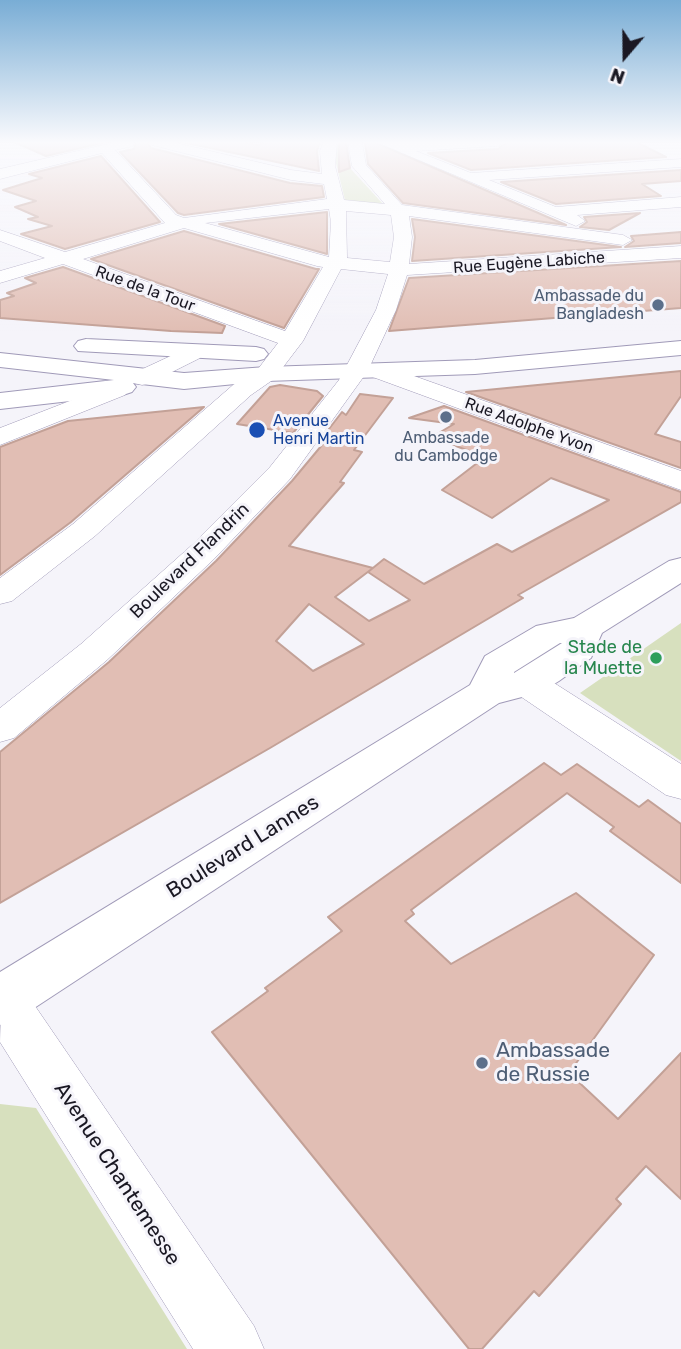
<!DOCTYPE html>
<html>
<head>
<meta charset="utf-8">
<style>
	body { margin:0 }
	#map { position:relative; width:681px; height:1349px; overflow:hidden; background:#f5f4fa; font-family:Rubik,sans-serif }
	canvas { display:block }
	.north { position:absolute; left:590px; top:21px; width:70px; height:70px; -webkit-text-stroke:5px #f5f4fa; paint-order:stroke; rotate:200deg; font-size:19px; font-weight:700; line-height:28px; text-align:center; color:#1a1823 }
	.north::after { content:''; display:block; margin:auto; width:24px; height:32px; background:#1a1823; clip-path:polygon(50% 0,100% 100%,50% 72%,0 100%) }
</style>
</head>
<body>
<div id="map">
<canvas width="681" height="1349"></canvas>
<div class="north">N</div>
</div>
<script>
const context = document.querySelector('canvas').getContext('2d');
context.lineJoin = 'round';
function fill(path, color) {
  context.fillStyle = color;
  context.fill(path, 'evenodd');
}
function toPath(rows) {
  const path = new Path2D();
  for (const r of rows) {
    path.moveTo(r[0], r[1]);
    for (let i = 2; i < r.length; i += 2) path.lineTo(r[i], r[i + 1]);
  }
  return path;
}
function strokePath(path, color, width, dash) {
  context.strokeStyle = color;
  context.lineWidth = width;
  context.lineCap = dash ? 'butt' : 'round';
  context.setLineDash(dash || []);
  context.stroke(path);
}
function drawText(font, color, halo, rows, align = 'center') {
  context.font = font + ' Rubik,sans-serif';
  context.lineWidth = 6;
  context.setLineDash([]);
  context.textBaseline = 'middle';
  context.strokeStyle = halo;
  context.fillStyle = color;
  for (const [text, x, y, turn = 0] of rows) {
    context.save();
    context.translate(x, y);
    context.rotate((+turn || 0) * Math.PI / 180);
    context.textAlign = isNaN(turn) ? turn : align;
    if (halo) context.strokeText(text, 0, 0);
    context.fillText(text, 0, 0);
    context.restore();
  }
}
const green = toPath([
	[336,142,347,142,350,168,383,204,345,200,334,155],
	[681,623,681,761,580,693],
	[0,1104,36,1108,187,1349,0,1349]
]);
const building = toPath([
	[14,142,106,142,46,156,14,142],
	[136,142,147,142,151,148,290,183,322,186,324,197,184,215,178,213,120,152,134,149,136,142],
	[182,142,240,142,257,145,271,142,320,142,317,151,319,171,182,142],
	[339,142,346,142,350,168,339,172,339,142],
	[365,142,374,142,566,225,403,203,368,164,365,142],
	[507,142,636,142,666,157,471,170,428,153,498,149,507,142],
	[101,156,160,222,65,249,21,234,52,226,28,219,38,217,15,207,36,201,3,190,42,178,29,174,101,156],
	[681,170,681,181,642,184,661,196,556,204,501,182,681,170],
	[327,212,327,254,219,224,327,212],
	[640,213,609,230,580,227,587,222,584,217,640,213],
	[412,219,621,247,412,261,415,237,412,219],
	[184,231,316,269,319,269,284,328,91,259,184,231],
	[681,232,681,243,625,247,634,241,631,236,681,232],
	[681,261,681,308,389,331,409,278,681,261],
	[63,267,225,326,222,333,171,331,0,318,0,300,14,296,7,293,36,283,25,278,63,267],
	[681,371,681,396,655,434,681,442,681,468,466,392,681,371],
	[280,385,317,391,323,396,293,433,237,424,270,387,280,385],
	[360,394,393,398,354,450,362,452,340,482,344,483,289,546,373,568,335,597,369,621,410,600,368,572,384,559,424,584,497,544,512,552,609,500,551,478,492,518,442,490,485,457,432,437,454,424,409,418,444,406,681,492,681,502,518,595,523,598,270,748,0,903,0,752,109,662,216,561,292,481,327,439,322,438,342,412,346,415,360,394],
	[309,604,364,644,313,671,276,641,309,604],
	[204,407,71,522,0,575,0,447,68,421,204,407],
	[544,763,561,775,577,764,639,807,648,800,681,824,681,883,610,831,614,827,567,793,411,910,414,914,405,921,451,964,576,893,654,955,569,1073,618,1119,681,1053,681,1199,646,1166,616,1199,621,1204,539,1296,534,1291,482,1349,469,1349,212,1032,268,991,265,988,342,931,328,917,544,763]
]);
const minor = toPath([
	[116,142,134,142,133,146,115,150,176,215,184,218,327,199,324,184,291,180,152,145,150,142,172,142,291,170,322,174,320,151,323,142,337,142,335,166,344,200,385,204,352,166,348,142,362,142,366,165,402,205,623,235,632,240,623,245,409,216,412,237,409,264,681,246,681,258,407,275,396,310,370,366,386,366,681,471,681,490,370,376,367,372,290,479,214,559,107,660,14,738,0,742,0,708,81,644,192,545,270,467,339,380,376,310,388,274,341,269,303,341,274,379,251,395,95,536,12,601,0,604,0,578,73,524,233,385,258,369,278,343,63,264,0,283,0,271,45,258,0,241,0,230,65,252,165,223,102,153,0,179,0,169,116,142],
	[329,209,331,222,329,257,205,223,329,209],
	[346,211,391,215,394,237,390,262,347,258,346,211],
	[184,228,317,266,323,267,285,331,83,259,184,228],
	[376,142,505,142,498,146,416,151,471,173,681,159,681,167,489,180,556,207,681,197,681,207,577,215,585,221,576,226,376,142],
	[192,346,200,348,203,353,200,358,150,383,142,385,134,383,130,378,134,373,192,346],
	[116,383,125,385,128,390,125,395,0,445,0,428,116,383],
	[527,671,540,674,681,764,681,799,666,795,514,692,508,683,514,674,527,671],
	[2,977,20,984,254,1326,264,1349,193,1349,0,1042,2,977]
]);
const major = toPath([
	[86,339,256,347,264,349,268,354,264,359,256,361,78,351,74,346,78,341,86,339],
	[681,341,681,355,475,374,266,381,184,389,133,383,136,387,132,392,123,395,0,409,0,393,114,380,0,367,0,353,184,373,266,367,475,360,681,341],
	[681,558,681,583,602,633,591,658,559,681,541,692,499,703,19,1018,0,1025,0,972,470,685,485,656,536,626,574,618,669,561,681,558],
	[560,643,562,643,514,673,514,672,560,643]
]);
const markers = [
	[658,305,7,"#5c6f8a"],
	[446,417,7,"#5c6f8a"],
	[257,430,9,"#1a4fb4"],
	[656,658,7,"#2e9e5b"],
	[482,1063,7,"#5c6f8a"]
];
const farStreetnames = [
	["Rue Eugène Labiche",529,263,-4],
	["Rue de la Tour",145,289,20],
	["Rue Adolphe Yvon",529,426,20]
];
const farServicenames = [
	["Ambassade du",644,296],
	["Bangladesh",644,314],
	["Ambassade",446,438,"center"],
	["du Cambodge",446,456,"center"]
];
const farTransitnames = [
	["Avenue",273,421],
	["Henri Martin",273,439]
];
const streetNames = [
	["Boulevard Flandrin",190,561,-44]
];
const leisureNames = [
	["Stade de",642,648],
	["la Muette",642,669]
];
const nearStreetnames = [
	["Boulevard Lannes",243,847,-32],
	["Avenue Chantemesse",117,1174,57]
];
const nearServicenames = [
	["Ambassade",496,1051],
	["de Russie",496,1075]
];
fill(green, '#d7e0be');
fill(building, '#e1beb4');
strokePath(building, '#c3a197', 2);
strokePath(minor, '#a09ab8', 1);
strokePath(major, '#a09ab8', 2);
fill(minor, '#fff');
fill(major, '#fff');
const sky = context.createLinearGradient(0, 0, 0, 331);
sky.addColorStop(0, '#79add5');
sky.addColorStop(0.43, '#fafafd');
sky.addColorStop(1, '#fafafd00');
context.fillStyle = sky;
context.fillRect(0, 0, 681, 331);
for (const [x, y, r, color] of markers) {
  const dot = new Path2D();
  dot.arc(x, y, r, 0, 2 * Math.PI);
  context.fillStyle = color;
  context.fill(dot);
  strokePath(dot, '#f5f4fa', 2.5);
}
drawText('16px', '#1a1823', '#f5f4fa', farStreetnames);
drawText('16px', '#4e5e75', '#f5f4fa', farServicenames, 'right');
drawText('16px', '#164399', '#f5f4fa', farTransitnames, 'left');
drawText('18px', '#1a1823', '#f5f4fa', streetNames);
drawText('18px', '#27864d', '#f5f4fa', leisureNames, 'right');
drawText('21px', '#1a1823', '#f5f4fa', nearStreetnames);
drawText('21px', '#4e5e75', '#f5f4fa', nearServicenames, 'left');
</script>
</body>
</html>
